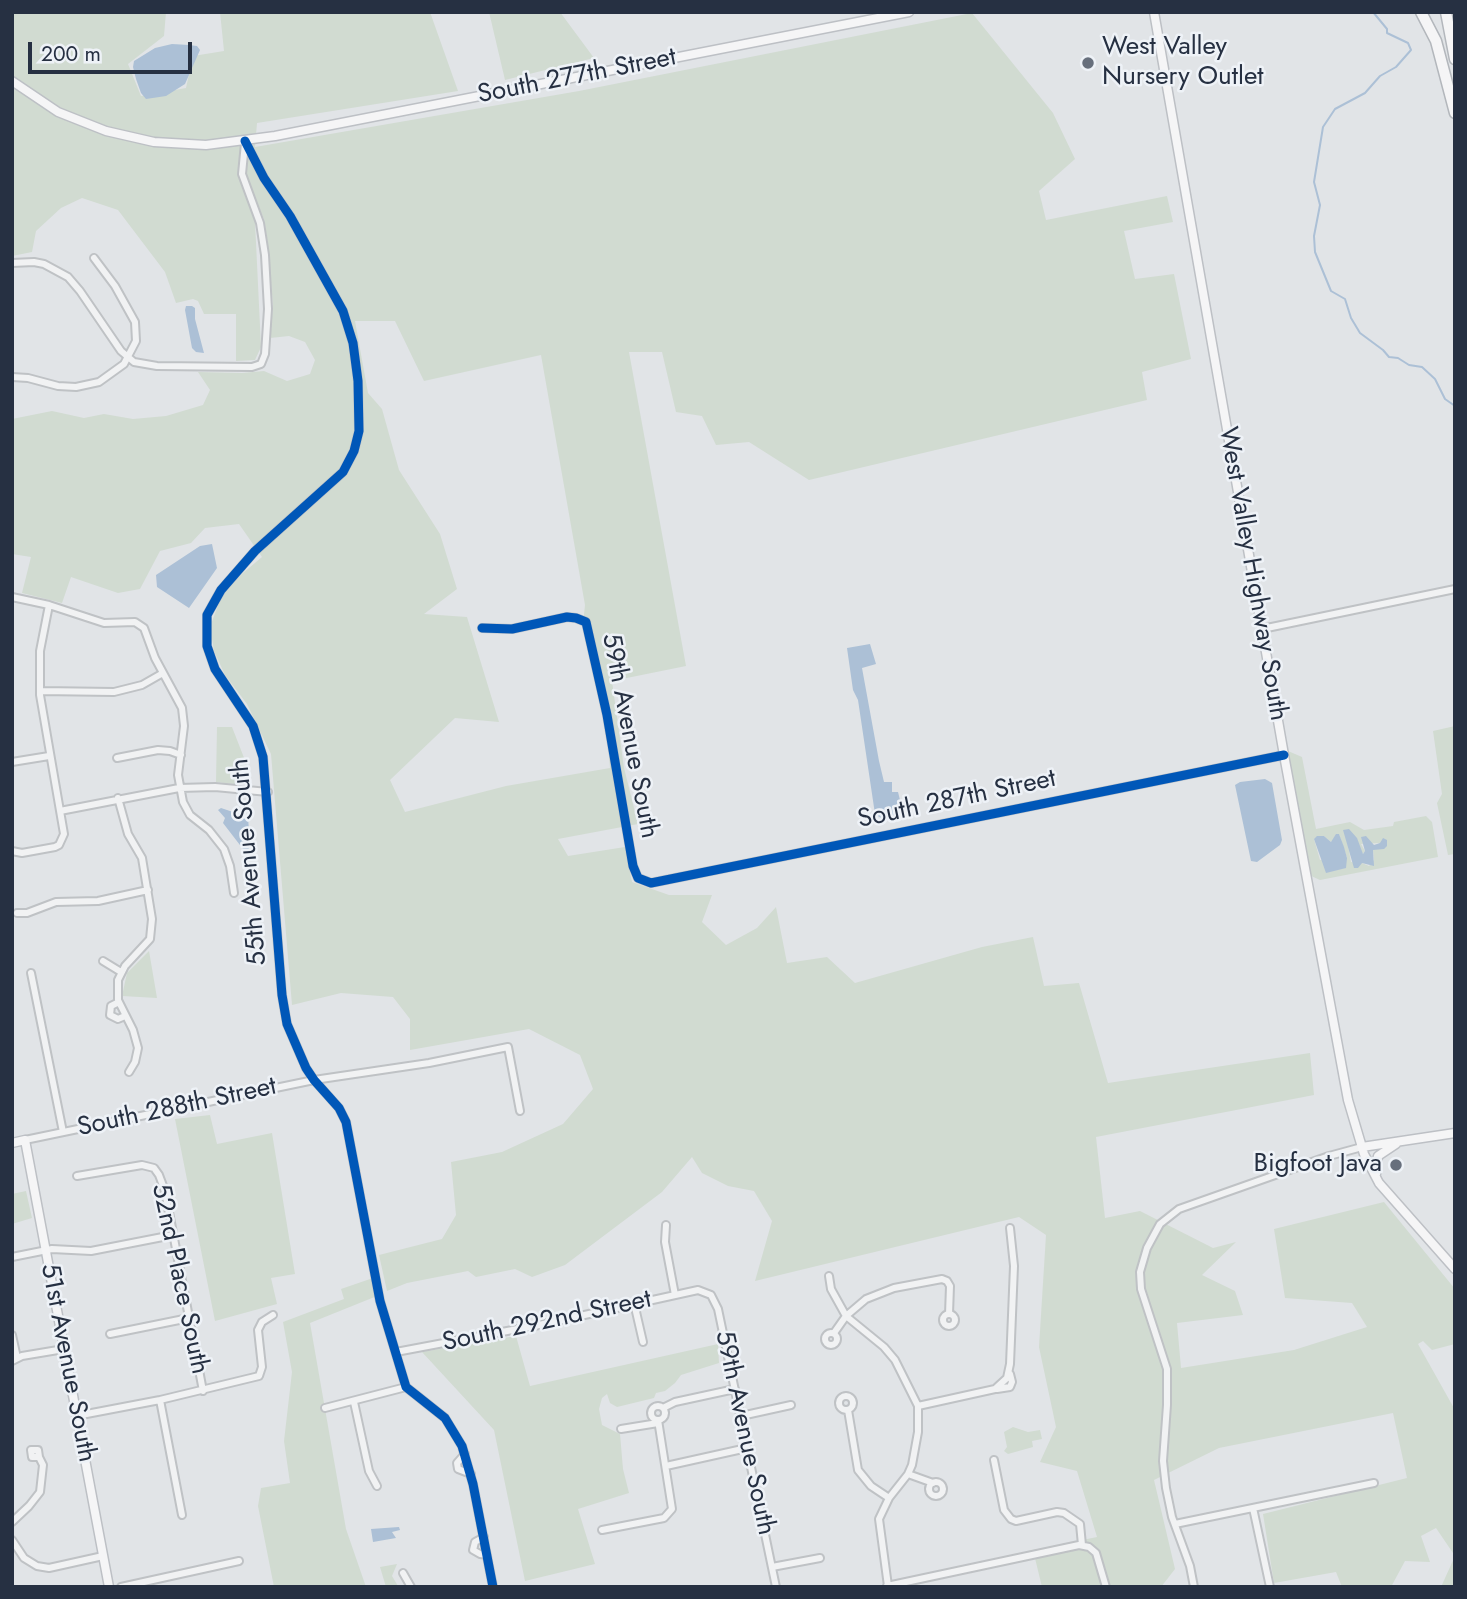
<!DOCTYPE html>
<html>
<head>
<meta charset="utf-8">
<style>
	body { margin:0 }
	#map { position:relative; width:1467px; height:1599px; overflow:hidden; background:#e1e4e7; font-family:Jost,sans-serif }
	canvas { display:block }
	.frame { position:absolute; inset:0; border:14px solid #263042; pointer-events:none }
	.scale { position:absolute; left:28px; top:42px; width:164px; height:32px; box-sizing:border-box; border:4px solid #263042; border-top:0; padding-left:9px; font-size:21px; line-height:24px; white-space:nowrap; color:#263042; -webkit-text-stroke:5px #eef2f7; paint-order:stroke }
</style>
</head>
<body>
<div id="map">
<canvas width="1467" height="1599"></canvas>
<div class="frame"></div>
<div class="scale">200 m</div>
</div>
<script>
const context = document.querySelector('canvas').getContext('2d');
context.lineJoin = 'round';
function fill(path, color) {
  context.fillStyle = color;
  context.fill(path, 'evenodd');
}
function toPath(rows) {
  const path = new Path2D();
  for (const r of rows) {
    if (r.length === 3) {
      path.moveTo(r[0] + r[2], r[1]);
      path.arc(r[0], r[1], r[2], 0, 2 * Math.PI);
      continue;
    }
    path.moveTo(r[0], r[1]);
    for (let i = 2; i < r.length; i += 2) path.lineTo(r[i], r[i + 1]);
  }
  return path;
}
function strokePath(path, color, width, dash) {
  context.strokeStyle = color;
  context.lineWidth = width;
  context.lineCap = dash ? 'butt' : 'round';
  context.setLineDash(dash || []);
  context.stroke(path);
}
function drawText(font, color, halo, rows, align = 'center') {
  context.font = font + ' Jost,sans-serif';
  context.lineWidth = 5;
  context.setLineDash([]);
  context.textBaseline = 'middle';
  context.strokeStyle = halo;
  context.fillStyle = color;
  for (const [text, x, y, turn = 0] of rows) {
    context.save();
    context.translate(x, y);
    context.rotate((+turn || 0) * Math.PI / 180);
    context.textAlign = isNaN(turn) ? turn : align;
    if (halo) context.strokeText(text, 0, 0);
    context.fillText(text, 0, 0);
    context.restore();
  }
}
const green = toPath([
	[12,12,166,12,164,36,128,64,141,96,186,88,193,56,224,51,220,12,430,12,458,91,257,123,255,147,579,91,972,13,1053,113,1075,159,1039,191,1046,220,1167,196,1173,222,1124,231,1135,279,1174,274,1191,359,1142,372,1147,400,809,480,749,442,716,445,702,416,676,412,662,352,629,352,686,666,612,681,624,768,638,824,558,839,568,856,625,847,632,882,669,895,712,895,702,922,726,945,757,928,776,907,787,963,827,957,855,983,982,947,1033,937,1044,986,1079,983,1108,1083,1310,1053,1314,1095,1096,1137,1105,1218,1140,1211,1213,1248,1236,1242,1202,1275,1235,1291,1243,1315,1177,1323,1181,1368,1294,1350,1367,1327,1352,1303,1285,1298,1274,1229,1384,1202,1455,1289,1455,1344,1432,1350,1423,1341,1418,1344,1455,1410,1455,1587,1441,1587,1455,1556,1436,1528,1421,1536,1430,1562,1405,1561,1391,1587,1342,1587,1336,1572,1274,1583,1263,1514,1407,1478,1393,1413,1219,1448,1154,1480,1175,1569,1161,1587,1042,1587,1033,1550,1097,1537,1077,1471,1040,1462,1056,1427,1039,1347,1046,1235,1019,1217,755,1281,772,1221,754,1191,728,1186,702,1173,692,1157,662,1192,565,1265,532,1277,515,1269,476,1277,468,1271,407,1283,387,1291,379,1255,442,1239,456,1215,451,1162,502,1152,563,1124,593,1089,580,1055,529,1029,410,1050,410,1019,393,997,341,993,292,1005,271,754,247,704,225,675,214,651,210,627,224,589,262,557,239,524,205,528,191,543,160,551,140,589,118,593,71,577,62,603,22,593,31,557,12,554,12,419,52,411,84,418,104,414,133,419,166,416,203,405,210,390,198,372,242,373,264,371,287,381,310,374,315,360,305,342,289,336,270,338,273,305,267,238,264,219,248,182,248,202,255,222,261,347,255,360,236,361,236,314,204,314,198,301,193,299,176,303,165,272,118,210,82,198,61,208,36,231,32,252,12,256],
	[355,321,395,321,424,381,541,355,585,605,583,624,606,719,610,768,506,786,405,812,390,780,455,718,499,722,467,617,424,614,457,589,440,534,399,470,382,409,368,393],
	[489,12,560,12,594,58,505,80],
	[1455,726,1455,854,1448,855,1437,803,1442,794,1433,731],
	[217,727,232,727,248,768,240,771,242,785,216,782],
	[1288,751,1302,757,1316,829,1350,822,1364,830,1393,826,1394,822,1426,816,1432,822,1438,857,1320,880,1309,875],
	[1339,834,1347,858,1320,860,1314,839,1324,836,1331,842],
	[1347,840,1359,847,1363,854,1365,851,1361,844,1380,843,1373,850,1374,860,1369,866,1362,863,1351,862],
	[149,951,157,998,122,996,127,973],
	[210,1115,217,1144,272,1133,295,1274,271,1278,277,1304,215,1321,175,1119],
	[26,1191,32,1218,12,1224,12,1194],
	[373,1278,377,1296,310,1323,346,1529,366,1587,274,1587,258,1506,261,1488,290,1483,284,1441,292,1372,283,1322,344,1299,341,1289],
	[516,1336,530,1386,718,1344,719,1363,681,1375,675,1383,665,1391,656,1393,654,1398,617,1407,610,1403,607,1394,602,1398,599,1409,602,1425,620,1434,623,1469,629,1493,578,1509,595,1564,525,1581,494,1430,422,1352],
	[1013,1427,1028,1432,1040,1430,1042,1439,1032,1441,1033,1447,1008,1454,1004,1451,1007,1447,1004,1432],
	[397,1564,392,1576,398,1586,386,1587,380,1567]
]);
const water = toPath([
	[172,44,189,45,197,46,200,50,185,84,166,96,146,99,141,93,136,79,133,67,134,61,155,48],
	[186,306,192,306,195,308,195,319,204,353,196,352,192,348,185,310],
	[212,544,217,568,189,608,157,587,156,575,200,546],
	[870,644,876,664,862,668,879,761,884,782,892,782,892,792,898,792,902,808,901,814,881,818,875,814,858,700,853,690,847,648],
	[1265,779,1272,783,1282,840,1280,845,1257,862,1251,861,1235,785,1240,782],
	[221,808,248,817,250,846,248,850,243,849,223,823,225,818,218,810],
	[1349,829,1357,838,1363,854,1365,851,1361,837,1366,836,1374,845,1380,843,1383,838,1387,840,1387,846,1384,849,1373,850,1374,866,1362,863,1358,868,1354,868,1343,830],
	[1336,834,1339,834,1344,847,1347,858,1346,868,1326,873,1314,839,1317,836,1324,836,1331,842],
	[399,1527,400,1530,392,1532,396,1538,373,1542,371,1529]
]);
const stream = toPath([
	[1373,12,1387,29,1387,33,1408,43,1411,50,1396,67,1380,76,1365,93,1335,109,1323,127,1314,182,1320,205,1314,236,1315,252,1331,291,1345,299,1351,318,1360,333,1383,350,1389,357,1398,358,1409,365,1422,367,1435,379,1445,399,1455,406]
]);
const minor = toPath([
	[245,141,264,178,290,216,343,311,353,343,358,381,359,431,354,451,343,472,255,551,221,590,207,615,207,646,215,669,253,726,263,757,282,995,287,1024,306,1068,314,1080,339,1108,346,1122,380,1301,406,1387,445,1418,462,1446,473,1484,493,1587],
	[12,263,34,262,44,264,68,277,80,291,121,351,134,362,157,366,252,367,261,364,265,354,268,309,265,255,260,223,242,174,245,143],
	[12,377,28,378,58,386,76,387,99,382,124,364,136,341,135,322,115,286,94,258],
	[12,597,49,605,104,623,135,622,144,628,155,658,182,708,184,726,178,775,183,802,190,815,209,830,224,849,230,866,234,893],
	[482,628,512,629,567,617,576,618,586,622,607,715,633,866,638,878,651,883,1284,755],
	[1262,629,1455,589],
	[40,691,114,692,142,685,163,673],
	[117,758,158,750,170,751,181,755],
	[12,762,49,756],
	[118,798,128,834,142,858,152,919,150,939,125,966,118,980,118,1000,133,1030,138,1048,135,1062,129,1072],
	[60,811,179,788,215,787,268,792],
	[12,851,22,853,55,847,59,845,64,834,40,695,40,651,49,605],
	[17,913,27,913,56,902,98,901,148,890],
	[103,961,121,972],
	[31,973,63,1132],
	[119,1002,111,1006,110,1015,118,1019,125,1016],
	[25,1140,314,1080,429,1063,508,1047,520,1111],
	[77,1176,142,1165,154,1168,159,1175,165,1191,203,1391],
	[666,1225,665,1242,675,1295],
	[12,1257,52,1249,91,1251,173,1235],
	[829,1276,831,1289,846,1316,884,1347,895,1360,918,1406,918,1432,912,1465,908,1474,889,1498,879,1519,888,1586],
	[634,1303,643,1342],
	[949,1320,6],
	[831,1339,6],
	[834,1333,846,1316,866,1299,894,1288,942,1279,947,1281,950,1286,949,1314],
	[110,1334,189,1318],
	[12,1335,17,1358],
	[396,1352,539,1325,698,1290,711,1295,718,1309,776,1587],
	[12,1361,22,1356,64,1349],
	[997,1389,1010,1387,1012,1382,1010,1374],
	[846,1403,7],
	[160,1400,182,1515],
	[354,1402,369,1471,377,1486],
	[918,1406,995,1389,1007,1378,1010,1364,1014,1266,1010,1228],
	[658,1413,7],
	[325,1408,406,1387],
	[663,1408,675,1402,735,1389],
	[848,1410,858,1470,871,1486,889,1498],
	[76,1416,160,1400,259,1376,262,1367,258,1330,262,1322,273,1315],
	[741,1416,791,1405],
	[621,1429,658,1423],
	[465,1454,457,1463,458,1469,471,1474],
	[994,1460,1004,1510,1011,1519,1016,1521,1057,1512,1064,1513,1080,1524,1082,1545],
	[666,1466,747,1448],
	[908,1474,933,1483],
	[936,1489,7],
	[1253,1508,1270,1587],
	[12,1522,29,1506,40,1492,43,1465,39,1457,38,1450,31,1450,32,1457,39,1457],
	[1175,1524,1374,1483],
	[602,1530,664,1518,672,1509,658,1420],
	[484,1537,475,1542,473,1550,480,1554,487,1555],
	[12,1540,24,1558,37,1566,49,1568,103,1556],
	[772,1567,820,1558],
	[403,1573,411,1587],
	[887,1586,1079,1545,1089,1547,1096,1553,1106,1587],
	[121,1587,239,1561],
	[1194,1587,1190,1566,1172,1517,1166,1488,1163,1461,1167,1405,1167,1369,1141,1289,1140,1272,1147,1248,1160,1224,1179,1209,1329,1156,1362,1147]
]);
const major = toPath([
	[1154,12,1284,755,1348,1100,1364,1154,1379,1183,1455,1269],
	[12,81,58,112,106,131,154,142,206,145,275,136,909,12],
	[12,1143,25,1140,109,1587],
	[1362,1147,1455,1133],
	[1376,1174,1378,1156,1396,1144]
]);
const highway = toPath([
	[1421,12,1436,41,1455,113],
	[1446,12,1455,59]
]);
const cycleway = toPath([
	[245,141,264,178,290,216,343,311,353,343,358,381,359,431,354,451,343,472,255,551,221,590,207,615,207,646,215,669,253,726,263,757,282,995,287,1024,306,1068,314,1080,339,1108,346,1122,380,1301,406,1387,445,1418,462,1446,473,1484,493,1587],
	[482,628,512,629,567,617,576,618,586,622,607,715,633,866,638,878,651,883,1284,755]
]);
const markers = [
	[1088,63,7,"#676f7c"],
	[1396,1165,7,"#676f7c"]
];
const poiNames = [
	["West Valley",1102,48],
	["Nursery Outlet",1102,78],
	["Bigfoot Java",1382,1165,"right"]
];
const streetNames = [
	["South 277th Street",577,77,-11],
	["West Valley Highway South",1252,574,80],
	["59th Avenue South",629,736,79],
	["South 287th Street",957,800,-12],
	["55th Avenue South",250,862,-95],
	["South 288th Street",177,1108,-12],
	["52nd Place South",179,1279,78],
	["South 292nd Street",547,1322,-12],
	["51st Avenue South",67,1363,79],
	["59th Avenue South",744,1433,78]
];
fill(green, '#d1dbd1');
fill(water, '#acc0d6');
strokePath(stream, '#acc0d6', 2);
strokePath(minor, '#bfc2c5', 10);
strokePath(major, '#bdc0c5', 11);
strokePath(highway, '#b3b7bc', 13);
strokePath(minor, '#f1f2f3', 6);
strokePath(major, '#f5f5f6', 8);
strokePath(highway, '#f5f5f6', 10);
strokePath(cycleway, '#0057b8', 9);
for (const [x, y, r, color] of markers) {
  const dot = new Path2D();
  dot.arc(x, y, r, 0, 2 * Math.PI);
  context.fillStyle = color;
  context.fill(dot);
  strokePath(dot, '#eef2f7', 2.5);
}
drawText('26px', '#263042', '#eef2f7', poiNames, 'left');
drawText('26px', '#263042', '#eef2f7', streetNames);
</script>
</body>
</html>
